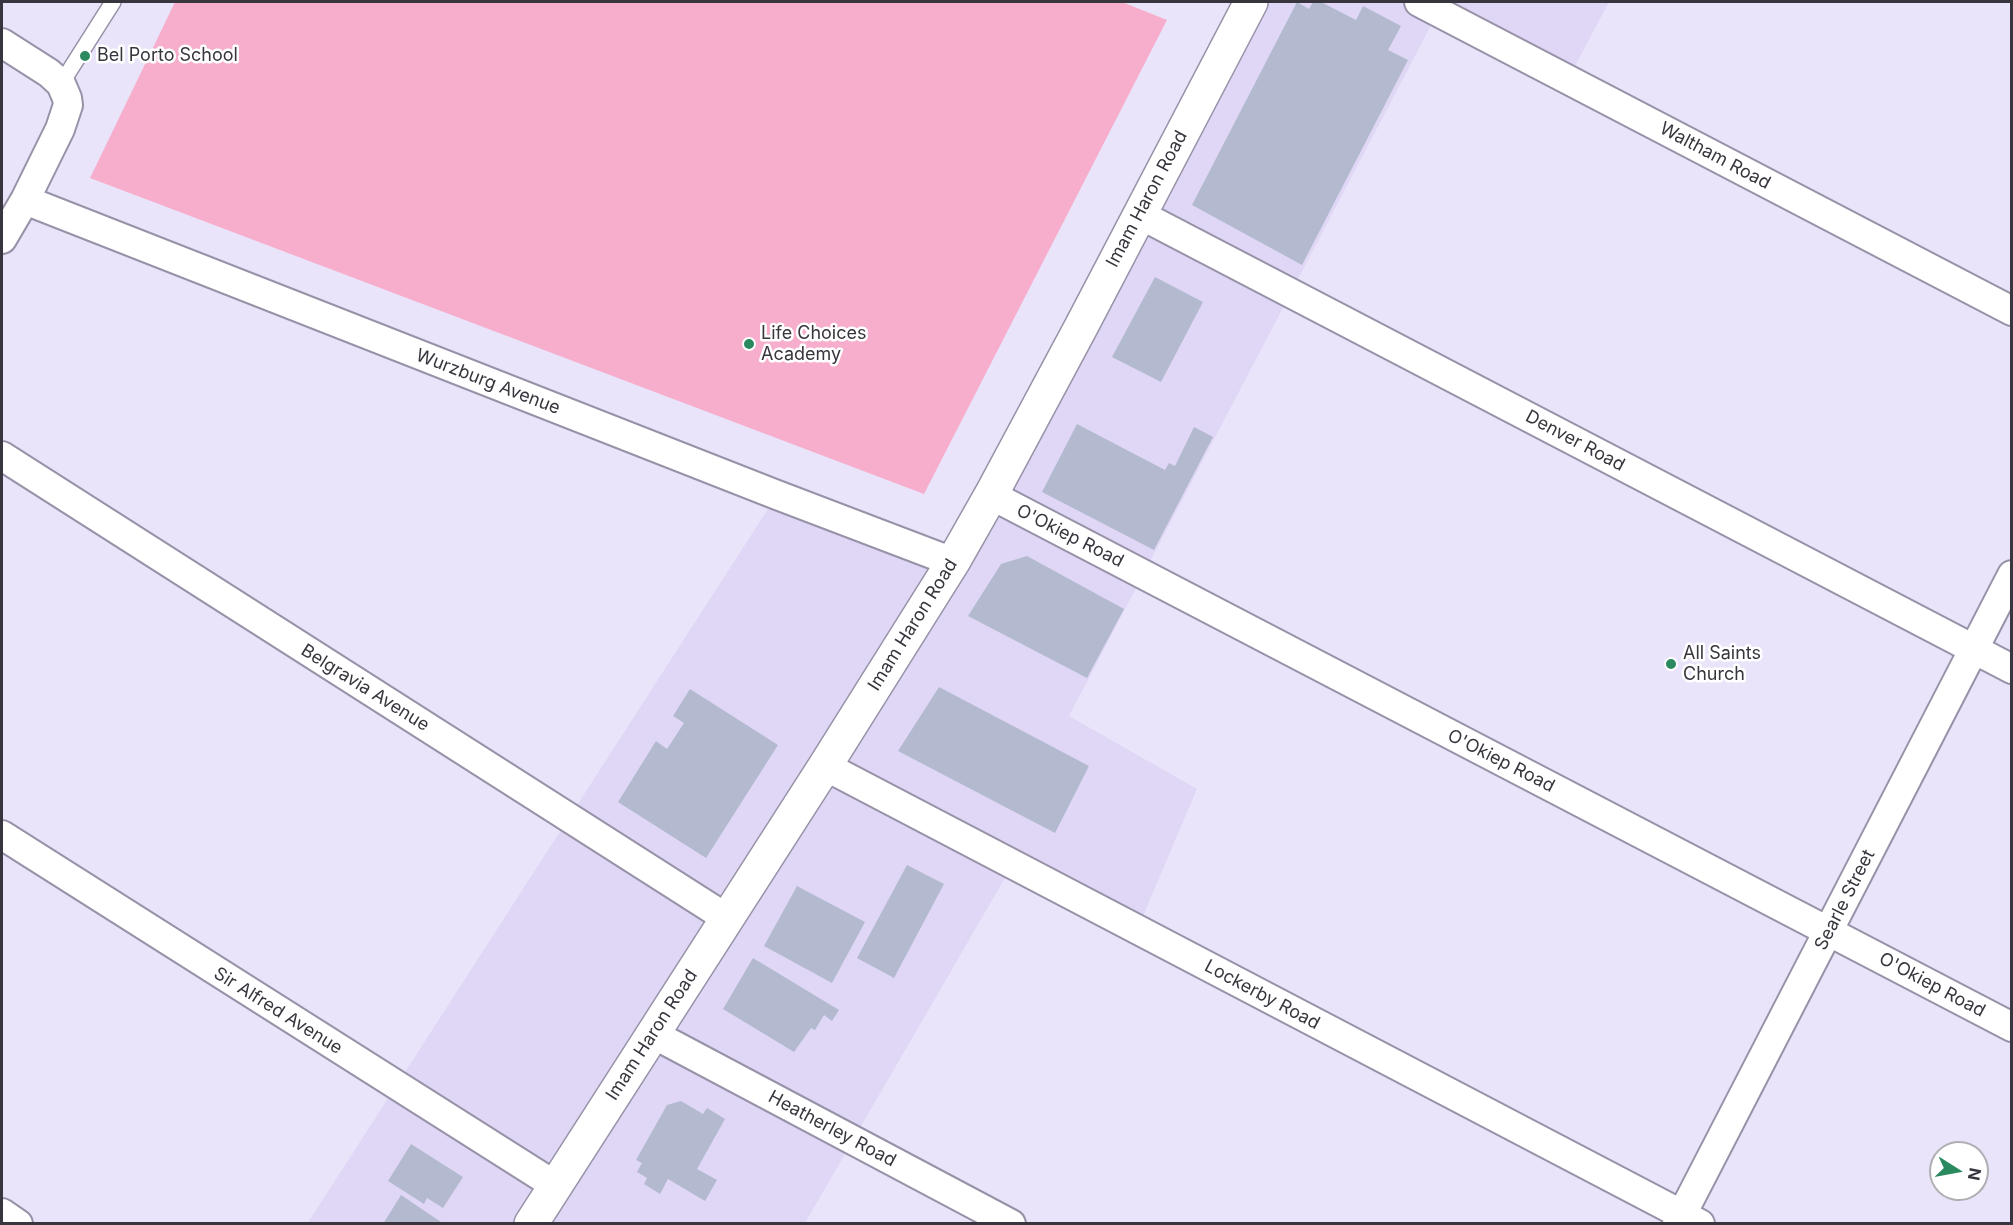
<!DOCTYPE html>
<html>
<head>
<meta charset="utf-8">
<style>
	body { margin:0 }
	#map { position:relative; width:2013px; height:1225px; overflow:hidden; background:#eae4fb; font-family:Inter,sans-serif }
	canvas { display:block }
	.frame { position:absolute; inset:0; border:3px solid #38353e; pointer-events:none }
	.north { position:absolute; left:1929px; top:1141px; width:60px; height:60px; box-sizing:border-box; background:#fff; border:2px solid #afaeb2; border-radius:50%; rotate:101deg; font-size:16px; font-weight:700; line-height:24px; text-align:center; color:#38353e }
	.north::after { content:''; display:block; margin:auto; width:21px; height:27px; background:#2b8960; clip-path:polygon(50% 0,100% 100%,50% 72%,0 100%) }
</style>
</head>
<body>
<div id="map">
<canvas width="2013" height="1225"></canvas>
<div class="frame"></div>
<div class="north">N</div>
</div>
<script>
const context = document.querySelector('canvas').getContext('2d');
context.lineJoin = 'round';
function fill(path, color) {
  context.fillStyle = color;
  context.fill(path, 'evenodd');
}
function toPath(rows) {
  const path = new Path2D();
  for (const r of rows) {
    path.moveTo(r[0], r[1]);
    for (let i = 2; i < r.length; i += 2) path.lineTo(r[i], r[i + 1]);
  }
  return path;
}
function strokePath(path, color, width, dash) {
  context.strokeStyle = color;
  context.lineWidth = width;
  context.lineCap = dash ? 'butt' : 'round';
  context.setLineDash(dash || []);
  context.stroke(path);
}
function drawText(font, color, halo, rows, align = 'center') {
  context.font = font + ' Inter,sans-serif';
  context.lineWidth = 5;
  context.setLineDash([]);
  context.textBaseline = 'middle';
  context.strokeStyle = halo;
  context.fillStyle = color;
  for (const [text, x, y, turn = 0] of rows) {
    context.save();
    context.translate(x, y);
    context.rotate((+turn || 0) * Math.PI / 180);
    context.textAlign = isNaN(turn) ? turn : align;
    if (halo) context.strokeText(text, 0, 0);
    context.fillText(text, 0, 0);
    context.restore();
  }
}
const built = toPath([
	[1251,2,1609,2,1568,79,1438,12,1069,716,1197,789,1137,930,1013,864,805,1223,307,1224,777,495,953,561]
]);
const green = toPath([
	[175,2,1122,2,1167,20,924,494,90,178]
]);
const building = toPath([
	[1297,2,1309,9,1313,2,1321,2,1356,20,1363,6,1401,26,1388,50,1408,60,1302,265,1192,205],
	[1155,277,1203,302,1161,382,1112,357],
	[1077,424,1165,470,1169,463,1175,466,1194,427,1213,437,1154,550,1042,492],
	[1027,556,1124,609,1087,678,968,616,1001,564],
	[939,687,1089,766,1055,833,898,751],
	[690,689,778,745,706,858,618,802,656,741,667,749,684,723,673,716],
	[907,865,944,884,894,978,857,958],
	[797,886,865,922,832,983,764,946],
	[753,958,839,1010,832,1021,824,1015,815,1030,811,1028,794,1052,723,1009],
	[681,1101,703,1114,707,1108,725,1119,697,1169,717,1180,705,1201,668,1179,660,1194,644,1184,647,1178,637,1172,642,1163,636,1160,667,1105],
	[411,1144,463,1177,443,1208,427,1198,424,1204,388,1181],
	[401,1195,444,1224,383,1224]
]);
const service = toPath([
	[61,84,113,2]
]);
const minor = toPath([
	[1419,2,2012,311],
	[2,43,49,73,61,84,67,98,68,105,60,129,25,200,2,239],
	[25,200,777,495,953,562],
	[1139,214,2012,669],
	[2,456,728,919],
	[991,495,2012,1027],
	[825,766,1700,1224],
	[2,835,556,1186],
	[653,1034,1011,1224],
	[2,1213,18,1224],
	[1677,1224,2012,575]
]);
const tertiary = toPath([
	[531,1224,825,766,953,562,991,495,1081,327,1251,2]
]);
const markers = [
	[85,56,6,"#2b8960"],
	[749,344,6,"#2b8960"],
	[1671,664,6,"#2b8960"]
];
const poiNames = [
	["Bel Porto School",97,56],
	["Life Choices",761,334],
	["Academy",761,355],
	["All Saints",1683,654],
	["Church",1683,675]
];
const streetNames = [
	["Waltham Road",1715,156,28],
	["Imam Haron Road",1147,199,-62],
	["Wurzburg Avenue",488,382,21],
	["Denver Road",1575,441,28],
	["O'Okiep Road",1070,536,27],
	["Imam Haron Road",913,625,-58],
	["Belgravia Avenue",365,688,32],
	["O'Okiep Road",1501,761,27],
	["Searle Street",1845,900,-63],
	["O'Okiep Road",1932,985,28],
	["Lockerby Road",1262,995,28],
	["Sir Alfred Avenue",278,1011,32],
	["Imam Haron Road",652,1035,-57],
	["Heatherley Road",832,1129,28]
];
fill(built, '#dfd7f5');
fill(green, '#f6aecc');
fill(building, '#b3bad0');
strokePath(service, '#9792a7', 18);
strokePath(minor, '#9792a7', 32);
strokePath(tertiary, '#9792a7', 36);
strokePath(service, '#fff', 15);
strokePath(minor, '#fff', 28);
strokePath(tertiary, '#fff', 33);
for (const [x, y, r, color] of markers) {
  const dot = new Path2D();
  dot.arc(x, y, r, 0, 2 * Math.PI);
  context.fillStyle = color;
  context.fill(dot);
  strokePath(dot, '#fff', 2);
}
drawText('18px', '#38353e', '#fff', poiNames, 'left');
drawText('18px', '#38353e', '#fff', streetNames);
</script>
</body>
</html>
